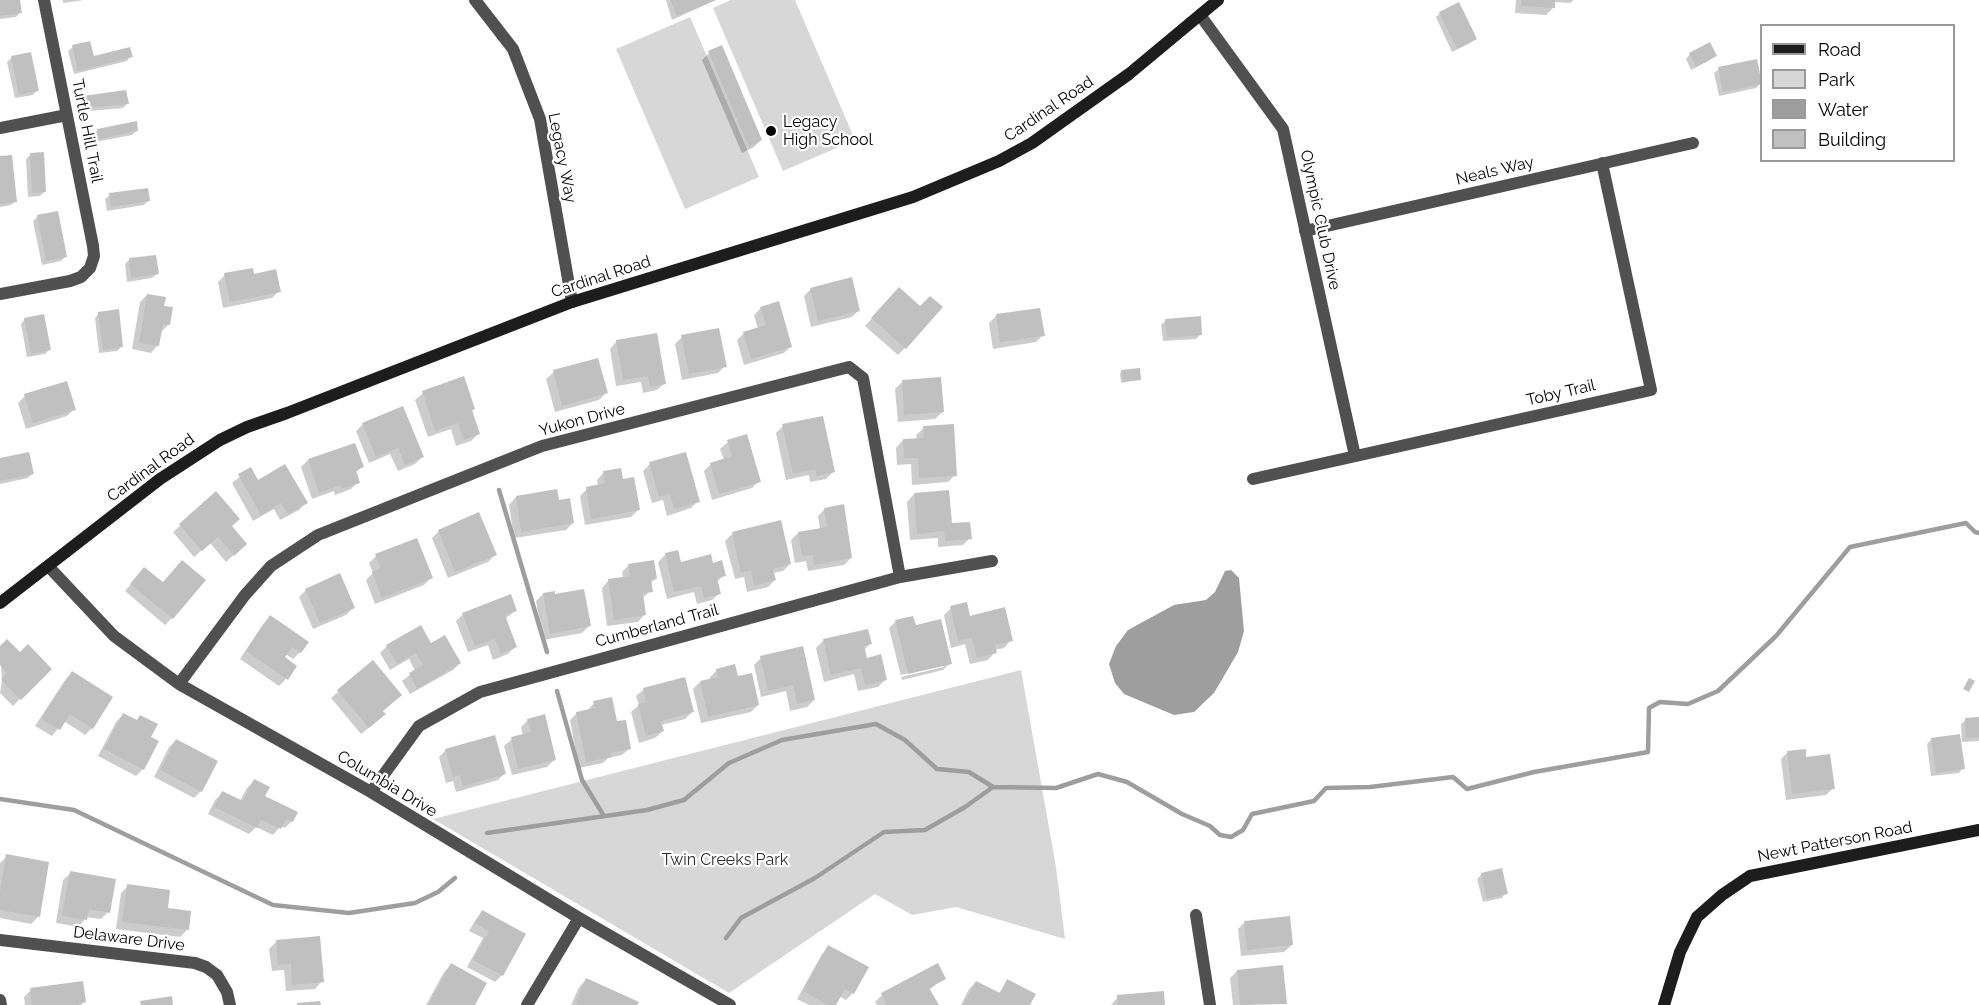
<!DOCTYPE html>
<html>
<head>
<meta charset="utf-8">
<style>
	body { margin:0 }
	#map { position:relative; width:1979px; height:1005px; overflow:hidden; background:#fff; font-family:Raleway,sans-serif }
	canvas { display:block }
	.legend { position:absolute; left:1760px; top:24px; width:195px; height:138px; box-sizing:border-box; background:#fff; border:2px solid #999; margin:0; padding:8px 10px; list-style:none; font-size:18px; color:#000 }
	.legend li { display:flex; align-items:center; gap:12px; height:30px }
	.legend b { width:30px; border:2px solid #999 }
</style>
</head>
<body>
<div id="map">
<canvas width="1979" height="1005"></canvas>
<ul class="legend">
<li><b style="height:8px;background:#1d1d1d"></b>Road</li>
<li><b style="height:16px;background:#d7d7d7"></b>Park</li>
<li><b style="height:16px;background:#9e9e9e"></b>Water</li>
<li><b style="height:16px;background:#c0c0c0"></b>Building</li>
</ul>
</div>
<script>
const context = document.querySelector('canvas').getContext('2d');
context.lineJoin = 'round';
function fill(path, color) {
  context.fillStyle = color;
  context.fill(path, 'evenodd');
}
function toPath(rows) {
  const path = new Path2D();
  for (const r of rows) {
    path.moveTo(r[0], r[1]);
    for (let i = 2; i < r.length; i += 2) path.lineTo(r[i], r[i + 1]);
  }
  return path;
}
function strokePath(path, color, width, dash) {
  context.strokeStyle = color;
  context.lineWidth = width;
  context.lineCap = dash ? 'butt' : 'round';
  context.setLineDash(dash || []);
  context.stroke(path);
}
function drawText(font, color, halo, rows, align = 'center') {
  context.font = font + ' Raleway,sans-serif';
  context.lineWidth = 4.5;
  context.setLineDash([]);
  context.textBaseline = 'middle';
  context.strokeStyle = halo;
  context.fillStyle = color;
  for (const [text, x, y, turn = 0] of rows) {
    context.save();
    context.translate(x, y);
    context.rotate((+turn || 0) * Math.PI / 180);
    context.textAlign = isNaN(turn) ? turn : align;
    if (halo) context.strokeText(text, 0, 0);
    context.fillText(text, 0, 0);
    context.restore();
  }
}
const green = toPath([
	[731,0,795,0,855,140,783,171,713,8],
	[690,17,759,177,685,209,616,49],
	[1021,670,1056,867,1065,939,956,907,912,915,875,894,729,993,433,819]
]);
const water = toPath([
	[1231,570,1239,578,1244,631,1238,652,1214,693,1194,712,1174,715,1124,694,1115,683,1109,664,1116,646,1128,630,1174,605,1206,600,1215,592,1225,571]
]);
const shadow = toPath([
	[0,0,19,0,20,13,16,17,0,19],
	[63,0,84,0,63,3],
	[666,0,716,0,672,20],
	[1516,0,1574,0,1570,3,1553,2,1553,8,1546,15,1515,13],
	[1440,13,1475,39,1470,43,1452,52,1436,17],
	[73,47,93,58,131,56,127,61,74,74,68,51],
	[709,53,761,140,754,147,742,153,702,60],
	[1690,54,1715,56,1710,60,1691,70,1686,59],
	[12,57,37,90,33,95,15,98,7,62],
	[1719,69,1760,84,1756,88,1719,96,1714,73],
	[84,97,127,104,123,108,79,112,79,102],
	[98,130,137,130,132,135,95,142,93,134],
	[31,154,45,191,40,196,28,197,26,159],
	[0,158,16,201,11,205,0,207],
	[110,195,148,201,144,205,107,211,105,199],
	[38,216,65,257,61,261,42,265,33,221],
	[129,260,157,274,152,278,127,282,125,264],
	[225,275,253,276,279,291,272,298,223,308,218,282],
	[811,289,859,310,852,317,811,327,804,296],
	[147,295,163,307,169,324,162,331,158,345,151,353,132,349,140,302],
	[892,296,905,348,898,355,865,326],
	[761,308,791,346,784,353,744,365,737,340,744,333,758,329,754,315],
	[99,313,122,346,117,351,99,353,95,318],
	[996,316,1043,335,1036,342,993,349,989,323],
	[25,319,50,349,45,354,27,357,21,324],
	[1166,320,1201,334,1196,339,1163,341,1161,325],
	[682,337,725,366,718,373,682,380,675,344],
	[617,341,665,383,657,390,643,393,641,382,616,386,610,349],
	[1122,371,1140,379,1121,383,1120,373],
	[554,372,606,393,599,400,555,412,546,379],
	[902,382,943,412,935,419,898,422,895,389],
	[423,393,474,409,471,412,478,434,471,441,456,446,451,429,428,437,415,400],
	[25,396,74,409,67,416,26,429,18,403],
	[363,424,422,457,415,464,398,471,390,454,369,463,356,431],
	[783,426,833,472,826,479,810,482,809,475,786,480,776,433],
	[924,428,955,475,948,482,912,485,911,464,897,465,896,448,903,440,917,440,916,435],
	[728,442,759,481,752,488,712,500,704,471,711,464,724,460,720,449],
	[0,459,32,474,28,478,0,484],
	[308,460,362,467,355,473,358,482,351,489,335,495,334,491,312,499,301,467],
	[650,464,698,501,691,508,667,516,663,500,652,503,643,471],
	[250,469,257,482,306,502,299,510,280,520,274,509,253,521,232,483],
	[604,472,622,480,638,510,631,517,585,525,580,496,587,489,598,486,597,480],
	[216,493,238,551,226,562,210,543,194,557,173,532],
	[914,494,951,525,970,538,963,545,938,547,938,538,910,540,907,502],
	[516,497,557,501,573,523,566,530,514,538,509,505],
	[825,509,851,558,844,565,808,571,806,561,795,563,791,540,798,533,820,529,818,516],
	[439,531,495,555,488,562,448,578,432,538],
	[732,534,790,564,783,571,773,573,775,580,768,587,747,592,744,577,735,579,725,541],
	[677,552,680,564,712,565,724,575,717,582,720,593,712,600,697,604,694,592,667,599,658,562,665,555],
	[376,556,431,578,424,585,375,604,366,580,373,573,369,563],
	[629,565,655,579,650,584,651,591,642,598,645,614,638,622,607,626,602,588,609,580,623,578,622,572],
	[138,576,172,618,165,625,125,591],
	[306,590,353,608,346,615,313,629,299,597],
	[543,594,554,596,589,626,582,633,543,640,536,601],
	[951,608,969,617,1011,640,1004,648,994,650,995,652,988,660,970,664,965,644,951,648,944,615],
	[515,611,505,619,515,647,508,654,493,660,488,645,468,652,456,621,463,614],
	[270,617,300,652,293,659,285,654,283,658,286,679,279,686,240,659,263,624],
	[896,621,915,627,950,663,943,670,902,680,889,628],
	[944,664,944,667,901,677,901,675],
	[823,641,870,644,864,650,866,659,885,680,878,687,858,691,854,674,824,682,816,648],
	[431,645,460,663,453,670,410,694,402,681,415,671,409,659,390,670,380,653,387,646],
	[0,648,20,654,49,669,13,706,0,693,2,681],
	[761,658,814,700,807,707,790,711,786,691,761,697,754,665],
	[372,662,382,712,377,721,361,734,331,698],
	[717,670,737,678,758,705,751,712,701,723,693,689,700,682,710,680,710,677],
	[72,673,92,728,85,735,64,721,52,736,35,726,65,680],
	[644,689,692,712,685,719,661,725,663,731,655,738,639,743,631,712,639,705,636,696],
	[594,703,616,723,630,748,622,755,608,758,603,763,579,768,570,720,577,713,587,711],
	[123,715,143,769,136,776,98,756,116,722],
	[1979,719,1979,741,1962,742,1961,724,1966,720],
	[528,720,554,760,547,767,512,775,504,746,512,739,523,736,521,727],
	[1958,736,1963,768,1959,773,1931,776,1927,744,1931,740],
	[176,740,201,791,194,798,154,777,169,747],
	[446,750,505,773,498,780,456,792,453,781,446,783,439,757],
	[1788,752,1805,758,1833,788,1826,795,1786,800,1781,759],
	[254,781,263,796,292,821,285,828,281,826,273,835,256,827,249,834,208,814,215,800,223,793,240,801,247,788],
	[7,856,38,917,31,924,0,918,0,863],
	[71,873,108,912,101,919,86,917,79,927,56,923,63,880],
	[1482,874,1506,893,1502,898,1483,902,1477,879],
	[128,886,166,910,187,930,180,937,116,929,121,893],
	[483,912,524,935,502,975,495,982,467,967,483,938,469,931,476,919],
	[1245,922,1292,945,1284,952,1241,956,1238,929],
	[276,942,322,981,315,989,286,991,284,970,272,971,269,949],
	[829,947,853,993,846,1000,839,996,834,1005,809,1005,797,999,822,954],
	[451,965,473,1005,426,1005,444,972],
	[1237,971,1285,1003,1233,1005,1230,978],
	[944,978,929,990,937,1005,877,1005,875,1002,882,995],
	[586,980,636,1005,571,1005,579,987],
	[1008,981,1028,1005,961,1005,969,989,976,982,998,994],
	[31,990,84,1002,81,1005,25,1005,24,997],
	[1118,997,1164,1005,1111,1005]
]);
const stream = toPath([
	[499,490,547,652],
	[557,691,582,780,604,816],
	[0,799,74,810,273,905,349,913,415,903,438,892,455,878],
	[487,833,647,810,684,800,729,763,782,740,876,724,905,740,937,769,969,772,993,787,1056,788,1098,774,1127,782,1182,814,1210,826,1220,835,1231,837,1243,830,1252,814,1314,801,1326,788,1370,787,1453,777,1467,789,1534,772,1648,752,1649,708,1660,702,1688,704,1718,691,1776,636,1850,547,1966,523,1975,532,1979,533],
	[726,938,741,918,815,878,884,832,925,830,965,807,993,787]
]);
const building = toPath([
	[0,0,20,0,22,13,0,16],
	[670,0,716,0,677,16],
	[1521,0,1555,0,1555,8,1521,6],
	[1459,2,1477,39,1457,49,1439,12],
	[90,41,94,56,130,47,133,57,78,71,72,45],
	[1710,42,1717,56,1696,67,1689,53],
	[722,45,762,140,749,147,708,51],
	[31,52,39,91,19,95,11,56],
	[1757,59,1762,84,1723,92,1718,67],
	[126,90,129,104,83,108,83,96],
	[137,121,138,131,99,139,97,129],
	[44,152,46,192,32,193,30,153],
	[12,155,17,202,0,204,0,156],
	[148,188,150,201,111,207,109,193],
	[58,211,67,257,46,261,37,215],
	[156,255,159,274,131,278,129,258],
	[253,268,254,274,276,269,281,292,230,302,224,273],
	[852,277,860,311,818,321,810,288],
	[899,287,920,306,930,296,943,307,906,349,871,318],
	[147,294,166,297,164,306,173,307,170,325,163,324,159,346,139,343],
	[779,301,792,347,751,359,743,332,766,325,760,307],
	[1040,308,1045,336,1000,342,996,314],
	[119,309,123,347,103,350,98,312],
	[44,314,51,350,31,354,24,318],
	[1201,316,1202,335,1167,338,1165,319],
	[719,328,727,367,689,374,681,335],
	[657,333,666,384,650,387,648,376,623,380,616,340],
	[598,358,608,393,562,406,553,370],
	[1140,368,1141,380,1123,382,1121,370],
	[464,376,475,409,472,410,480,434,464,440,458,423,435,431,422,391],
	[941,377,944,412,904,415,902,380],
	[67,381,76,410,33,423,24,394],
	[403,406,424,457,405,465,398,448,376,457,362,423],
	[823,416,835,472,817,476,815,469,793,474,782,424],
	[954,424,957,476,919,478,918,458,904,458,903,439,924,438,923,426],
	[747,434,761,482,719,494,710,463,732,456,727,440],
	[355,443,364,467,356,470,360,483,342,489,341,485,319,493,308,459],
	[29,452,34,474,0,481,0,458],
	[686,452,700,502,674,509,670,494,659,497,649,462],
	[285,464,308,503,288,514,281,503,261,515,238,474,251,467,258,480],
	[621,468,623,479,634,477,640,510,591,519,586,487,605,483,603,471],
	[557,489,559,500,570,498,574,523,521,532,516,496],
	[949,490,952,523,970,522,972,539,945,541,944,531,917,534,914,493],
	[216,491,240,519,232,526,247,544,234,556,218,537,202,551,179,524],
	[844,504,852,558,814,565,813,555,802,556,798,532,827,527,824,508],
	[479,512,497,555,455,572,438,530],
	[781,520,791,564,773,569,776,580,754,586,751,570,741,573,732,532],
	[417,538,433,578,382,598,372,572,381,568,375,554],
	[678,550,681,562,711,554,713,563,722,560,726,576,717,578,721,594,704,598,701,586,674,592,665,553],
	[182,560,206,580,173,619,130,584,144,567,163,582],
	[654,560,657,579,651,580,653,592,643,593,646,615,614,620,608,579,630,576,628,564],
	[340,573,355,608,320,623,305,589],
	[584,589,591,626,550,634,543,593,555,591,555,594],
	[511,594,517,611,505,615,517,647,501,654,495,639,475,646,462,613],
	[967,602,970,616,1005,607,1013,641,995,645,997,653,977,658,972,638,958,641,950,606],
	[270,615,309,642,301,653,292,647,285,657,297,666,288,680,246,651],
	[913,616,916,625,941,619,952,664,908,674,895,620],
	[421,625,431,643,445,635,461,663,417,689,409,673,423,665,416,653,397,664,386,645],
	[868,629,872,644,864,646,867,658,881,654,887,680,865,685,861,668,831,675,823,639],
	[7,639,20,652,28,644,52,669,21,700,1,680,7,673,0,665,0,646],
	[803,646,815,700,797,704,793,685,768,691,760,656],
	[373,660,402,695,383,711,386,714,369,728,337,690],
	[735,664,738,676,752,673,759,705,708,717,700,681,718,677,716,669],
	[72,671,113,697,93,729,70,714,60,730,41,719],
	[685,677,694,712,661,721,664,731,646,736,638,704,646,702,643,688],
	[1969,678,1975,681,1969,692,1963,689],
	[612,697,617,721,626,720,631,749,611,753,612,757,586,762,576,712,595,708,593,701],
	[123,713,137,720,140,715,158,724,151,737,159,741,144,770,104,749],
	[545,714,556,760,518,769,511,737,531,732,527,719],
	[1979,717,1979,737,1966,738,1965,718],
	[1960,734,1965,769,1936,773,1931,738],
	[495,735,506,774,463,786,460,775,453,777,445,749],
	[176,739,218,761,202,792,160,770],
	[1806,749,1806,757,1830,754,1835,789,1792,794,1787,751],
	[254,779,270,787,265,796,298,812,293,822,286,819,281,829,261,820,257,828,214,807,222,791,243,801],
	[6,854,49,862,40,917,0,910,0,892],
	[1502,868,1508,894,1487,899,1481,873],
	[70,871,116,879,110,913,89,909,87,920,62,916],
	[127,884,170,890,168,908,191,911,189,930,122,922],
	[482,910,526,934,503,976,473,960,489,931,475,923],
	[1290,916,1293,945,1247,950,1244,921],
	[320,936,324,982,292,985,291,964,278,965,276,940],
	[828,945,869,967,854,994,845,989,836,1005,828,1005,803,991],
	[451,963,487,983,475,1005,428,1005],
	[938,963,946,979,929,988,939,1005,887,1005,881,993],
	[1283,965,1287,1004,1240,1005,1237,970],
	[586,978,639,1002,637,1005,579,1005,575,1003],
	[1007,979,1036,994,1030,1005,963,1005,976,981,1000,993],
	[83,981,86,1002,77,1005,32,1005,30,988],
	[1164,991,1165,1005,1118,1005,1117,995],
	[172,996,173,1005,141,1005,140,1001],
	[320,1001,321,1005,297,1005,297,1003]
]);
const street = toPath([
	[475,0,513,49,540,119,572,302],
	[1200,15,1283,129,1355,456],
	[0,128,67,115],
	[1305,231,1693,143],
	[0,294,70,281,81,277,90,268,94,256,93,246,44,0],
	[1253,479,1651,390,1602,163],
	[48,566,114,636,179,684,371,792,579,918,730,1005],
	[179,684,245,595,271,566,318,535,542,446,849,367,863,378,900,577],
	[371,792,419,726,480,692,900,577,992,561],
	[1196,915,1210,1005],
	[0,940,195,963,206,967,217,975,227,992,230,1005],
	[0,1000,1,1005],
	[527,1005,579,918]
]);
const secondary = toPath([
	[0,603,160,479,220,440,247,427,287,413,572,302,913,197,999,161,1032,143,1129,74,1218,0],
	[1664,1005,1680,952,1697,917,1722,895,1750,876,1979,830]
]);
const markers = [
	[771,131,6,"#000"]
];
const streetNames = [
	["Cardinal Road",1049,109,-34],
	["Turtle Hill Trail",87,131,79],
	["Legacy Way",562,158,79],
	["Neals Way",1495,171,-13],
	["Olympic Club Drive",1320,220,78],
	["Cardinal Road",601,277,-18],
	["Toby Trail",1561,393,-13],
	["Yukon Drive",582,420,-15],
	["Cardinal Road",151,468,-36],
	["Cumberland Trail",657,626,-15],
	["Columbia Drive",387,784,31],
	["Newt Patterson Road",1835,842,-11],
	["Delaware Drive",129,939,7]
];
const poiNames = [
	["Legacy",783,122],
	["High School",783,140]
];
const parkNames = [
	["Twin Creeks Park",725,860]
];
fill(green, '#d7d7d7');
fill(water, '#9e9e9e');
fill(shadow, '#0003');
strokePath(stream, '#9e9e9e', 4.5);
fill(building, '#c0c0c0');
strokePath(street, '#505050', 12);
strokePath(secondary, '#1d1d1d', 12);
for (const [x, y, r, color] of markers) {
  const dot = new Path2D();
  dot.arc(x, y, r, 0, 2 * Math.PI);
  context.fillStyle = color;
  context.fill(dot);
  strokePath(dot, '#fff', 2);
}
drawText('16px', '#000', '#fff', streetNames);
drawText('16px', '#000', '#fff', poiNames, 'left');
drawText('16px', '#2e2e2e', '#fff', parkNames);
</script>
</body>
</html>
